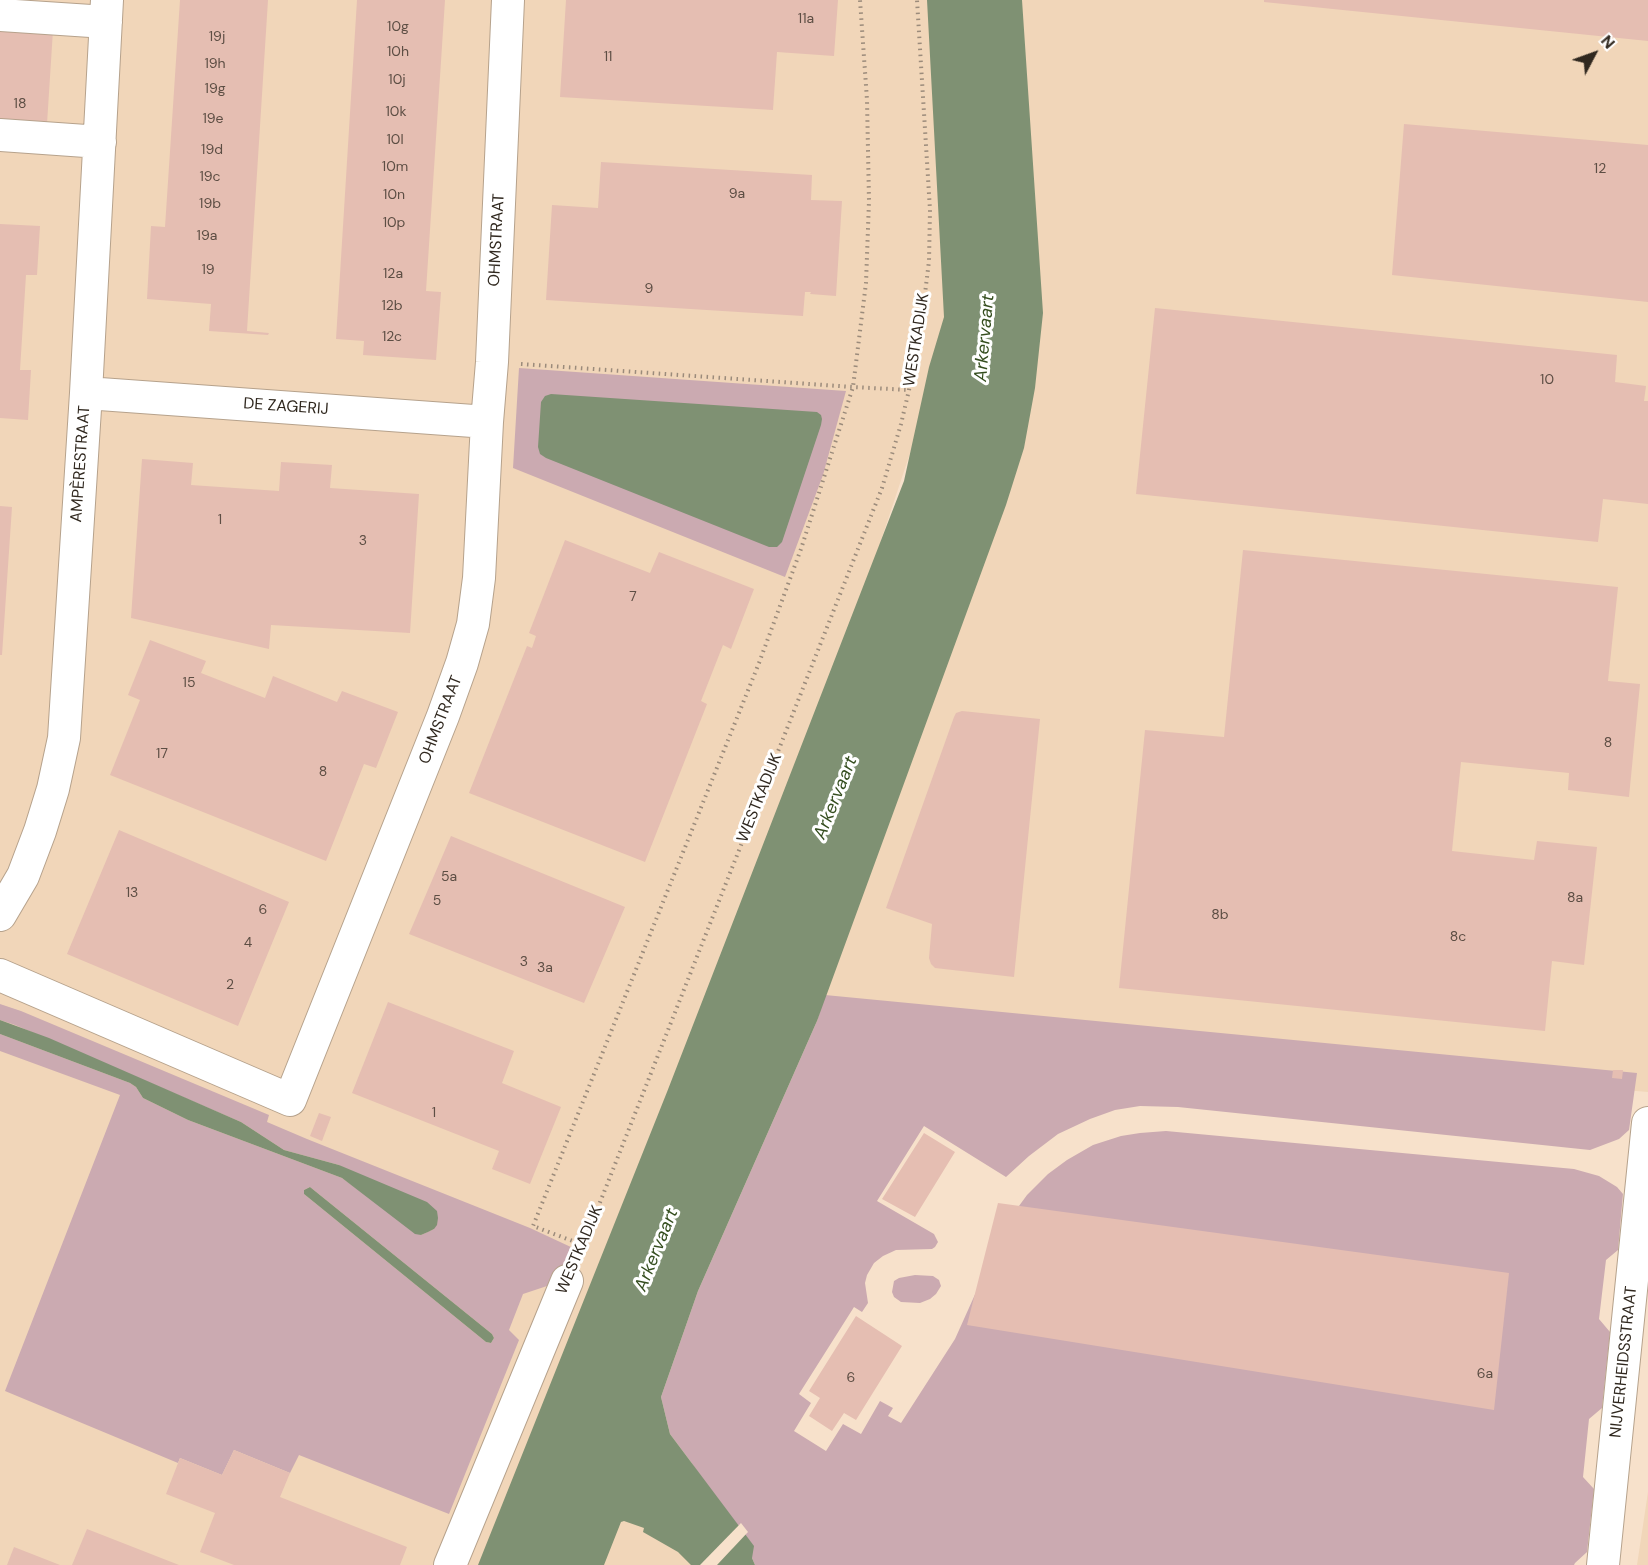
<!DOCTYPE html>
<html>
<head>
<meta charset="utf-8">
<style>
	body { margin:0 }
	#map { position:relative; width:1648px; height:1565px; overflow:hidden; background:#f7e1cb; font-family:"DM Sans",sans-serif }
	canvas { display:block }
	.north { position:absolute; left:1564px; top:24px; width:60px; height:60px; -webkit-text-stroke:4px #fff; paint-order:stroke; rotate:49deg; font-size:16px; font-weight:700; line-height:24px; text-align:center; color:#30281f }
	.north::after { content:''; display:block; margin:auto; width:21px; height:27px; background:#30281f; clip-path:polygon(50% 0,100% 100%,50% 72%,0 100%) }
</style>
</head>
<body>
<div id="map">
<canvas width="1648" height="1565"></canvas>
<div class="north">N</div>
</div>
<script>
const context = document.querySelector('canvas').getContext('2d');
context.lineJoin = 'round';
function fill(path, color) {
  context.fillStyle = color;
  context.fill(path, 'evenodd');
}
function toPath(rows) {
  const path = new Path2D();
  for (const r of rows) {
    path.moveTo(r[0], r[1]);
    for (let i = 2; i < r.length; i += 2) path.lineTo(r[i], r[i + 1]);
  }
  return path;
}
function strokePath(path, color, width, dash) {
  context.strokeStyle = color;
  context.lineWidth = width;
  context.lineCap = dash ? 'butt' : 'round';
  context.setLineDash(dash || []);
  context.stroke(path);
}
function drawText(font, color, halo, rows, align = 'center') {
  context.font = font + ' "DM Sans",sans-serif';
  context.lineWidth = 6;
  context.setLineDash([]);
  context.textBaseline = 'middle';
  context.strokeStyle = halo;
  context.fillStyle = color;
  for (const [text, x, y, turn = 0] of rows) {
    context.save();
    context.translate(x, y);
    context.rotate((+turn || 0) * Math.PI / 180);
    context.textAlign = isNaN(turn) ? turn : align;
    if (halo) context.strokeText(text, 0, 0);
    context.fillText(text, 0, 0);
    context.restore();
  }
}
const built = toPath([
	[0,0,946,0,962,297,754,922,488,1565,0,1565],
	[1007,0,1648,0,1648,1092,807,1022],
	[1648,1492,1648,1565,1637,1565],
	[621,1512,701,1565,600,1565]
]);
const green = toPath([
	[519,368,846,391,823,475,785,577,513,468],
	[825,995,1637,1073,1629,1130,1619,1139,1590,1150,1178,1107,1140,1106,1115,1110,1090,1119,1058,1134,1029,1156,1006,1177,924,1126,877,1201,934,1234,938,1242,935,1247,932,1249,896,1250,883,1256,874,1263,867,1275,865,1283,868,1303,862,1312,854,1307,799,1394,811,1403,794,1431,826,1451,843,1424,861,1434,880,1401,893,1408,888,1416,901,1423,955,1339,1008,1221,1027,1195,1048,1174,1067,1160,1093,1145,1121,1136,1140,1133,1166,1131,1574,1169,1599,1176,1617,1187,1623,1194,1618,1250,1606,1260,1599,1319,1610,1332,1602,1408,1589,1419,1583,1477,1594,1489,1587,1552,1575,1563,1574,1565,755,1565,752,1558,691,1462,670,1434,661,1397,698,1291,817,1021],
	[0,1004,21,1011,269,1115,267,1122,307,1139,530,1228,573,1248,559,1282,523,1294,509,1330,519,1340,449,1514,299,1455,290,1473,234,1450,222,1475,180,1458,178,1463,5,1391,120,1095,0,1051,0,1034,130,1083,136,1087,143,1098,188,1120,342,1178,421,1235,434,1229,339,1165,284,1150,241,1122,15,1025,0,1020],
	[310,1187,492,1334,494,1338,491,1343,486,1342,304,1194,304,1190],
	[915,1275,933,1276,939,1280,941,1286,936,1294,930,1299,920,1303,901,1302,894,1297,892,1292,894,1281,899,1278]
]);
const water = toPath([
	[927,0,1022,0,1043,313,1035,388,1024,448,1006,505,817,1021,698,1291,661,1397,670,1434,754,1546,752,1558,755,1565,691,1565,678,1552,643,1532,644,1528,624,1521,621,1522,604,1565,478,1565,667,1092,904,481,929,367,944,317],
	[551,394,817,412,821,415,822,419,821,425,782,542,777,547,769,547,546,458,540,454,538,447,541,402,545,396],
	[0,1020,49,1038,241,1122,284,1150,339,1165,427,1202,437,1211,438,1218,437,1225,434,1229,428,1232,421,1235,415,1234,342,1178,188,1120,143,1098,136,1087,130,1083,0,1034],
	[310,1187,492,1334,494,1338,491,1343,486,1342,304,1194,304,1190]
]);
const pier = toPath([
	[741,1523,748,1532,717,1565,700,1565]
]);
const building = toPath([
	[180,0,268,0,247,331,269,333,268,335,209,331,211,304,147,299,151,226,165,227],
	[357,0,445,0,426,291,441,292,436,360,363,355,364,341,336,339],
	[566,0,838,0,834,56,777,52,773,110,560,97],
	[1264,0,1648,0,1648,41,1264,2],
	[0,27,53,30,47,124,0,121],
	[1404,124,1648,145,1648,302,1392,275],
	[601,162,812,175,811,200,842,201,836,296,810,294,811,292,805,292,803,316,546,300,552,205,598,208],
	[0,224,40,226,37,275,26,275,20,370,31,370,28,420,0,418],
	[1155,308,1617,355,1615,382,1646,386,1644,401,1648,401,1648,504,1603,499,1598,542,1136,494],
	[142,459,193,463,191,485,279,491,281,462,332,465,330,488,419,494,410,633,271,625,269,649,131,618],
	[0,506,12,507,2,655,0,655],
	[565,540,650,573,659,552,754,589,731,649,723,645,701,701,707,704,645,862,469,793,527,646,532,648,536,636,529,633],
	[1243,550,1618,587,1608,681,1640,684,1629,797,1568,790,1569,773,1461,762,1452,851,1534,860,1537,841,1597,847,1584,965,1552,961,1545,1031,1119,988,1145,730,1224,737],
	[150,640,206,661,201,673,265,698,273,676,337,702,342,691,398,712,376,768,364,764,326,861,110,775,140,700,128,695],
	[962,711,1040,719,1014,977,935,968,931,964,929,958,932,924,886,908,954,717,956,713],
	[119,830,289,902,238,1026,67,954],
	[451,836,625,907,584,1003,409,934],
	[388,1002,514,1051,502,1083,561,1107,530,1184,492,1169,499,1151,352,1093],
	[1613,1070,1623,1070,1622,1079,1612,1078],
	[319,1113,331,1117,322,1141,310,1136],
	[924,1133,955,1152,915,1217,882,1199],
	[998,1203,1509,1273,1494,1410,967,1325],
	[856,1316,902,1346,856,1420,844,1413,832,1431,809,1416,820,1398,809,1391],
	[234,1450,290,1473,280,1497,407,1547,400,1565,234,1565,200,1552,215,1513,166,1494,180,1458,222,1475],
	[87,1529,179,1565,72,1565],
	[14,1547,60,1565,7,1565]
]);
const path = toPath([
	[521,364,853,387,909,390],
	[583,1245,533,1226,759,663,801,549,853,387,866,283,869,201,867,100,860,0],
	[580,1253,882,488,901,424,909,390,922,318,929,261,930,210,917,0]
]);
const minor = toPath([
	[0,15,106,22],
	[0,135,100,142],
	[86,393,487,422],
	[0,915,23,876,40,831,53,789,64,738,86,393,107,0],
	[0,975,290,1100,443,716,462,663,473,624,479,578,487,422,492,362,508,0],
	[450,1565,567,1281],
	[1603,1565,1648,1123]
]);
const numberNames = [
	["11a",806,19],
	["10g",398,27],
	["19j",217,37],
	["10h",398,52],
	["11",608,57],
	["19h",215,64],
	["10j",397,80],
	["19g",215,89],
	["18",20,104],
	["10k",396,112],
	["19e",213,119],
	["10l",395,140],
	["19d",212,150],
	["10m",395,167],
	["12",1600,169],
	["19c",210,177],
	["9a",737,194],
	["10n",394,195],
	["19b",210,204],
	["10p",394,223],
	["19a",207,236],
	["19",208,270],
	["12a",393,274],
	["9",649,289],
	["12b",392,306],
	["12c",392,337],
	["10",1547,380],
	["1",220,520],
	["3",363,541],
	["7",633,597],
	["15",189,683],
	["8",1608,743],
	["17",162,754],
	["8",323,772],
	["5a",449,877],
	["13",132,893],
	["8a",1575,898],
	["5",437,901],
	["6",263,910],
	["8b",1220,915],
	["8c",1458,937],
	["4",248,943],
	["3",524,962],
	["3a",545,968],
	["2",230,985],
	["1",434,1113],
	["6a",1485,1374],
	["6",851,1378]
];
const streetNames = [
	["OHMSTRAAT",497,240,-87],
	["WESTKADIJK",917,340,-81],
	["DE ZAGERIJ",286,407,4],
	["AMPÈRESTRAAT",81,464,-86],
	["OHMSTRAAT",441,720,-69],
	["WESTKADIJK",760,798,-68],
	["WESTKADIJK",580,1250,-67],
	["NIJVERHEIDSSTRAAT",1624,1362,-84]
];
const waterNames = [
	["Arkervaart",985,338,-85],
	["Arkervaart",836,798,-68],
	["Arkervaart",657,1250,-68]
];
fill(built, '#f1d6b9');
fill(green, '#cbaab1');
fill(water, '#7f9173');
fill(pier, '#f7e1cb');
fill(building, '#e5beb2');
strokePath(minor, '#b6a28c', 34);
strokePath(path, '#9b8b7b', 4, [1.5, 4.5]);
strokePath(minor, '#fff', 32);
drawText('14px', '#5d4e44', null, numberNames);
drawText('16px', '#30281f', '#fff', streetNames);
drawText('italic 18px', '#354e1f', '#fff', waterNames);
</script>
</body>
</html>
